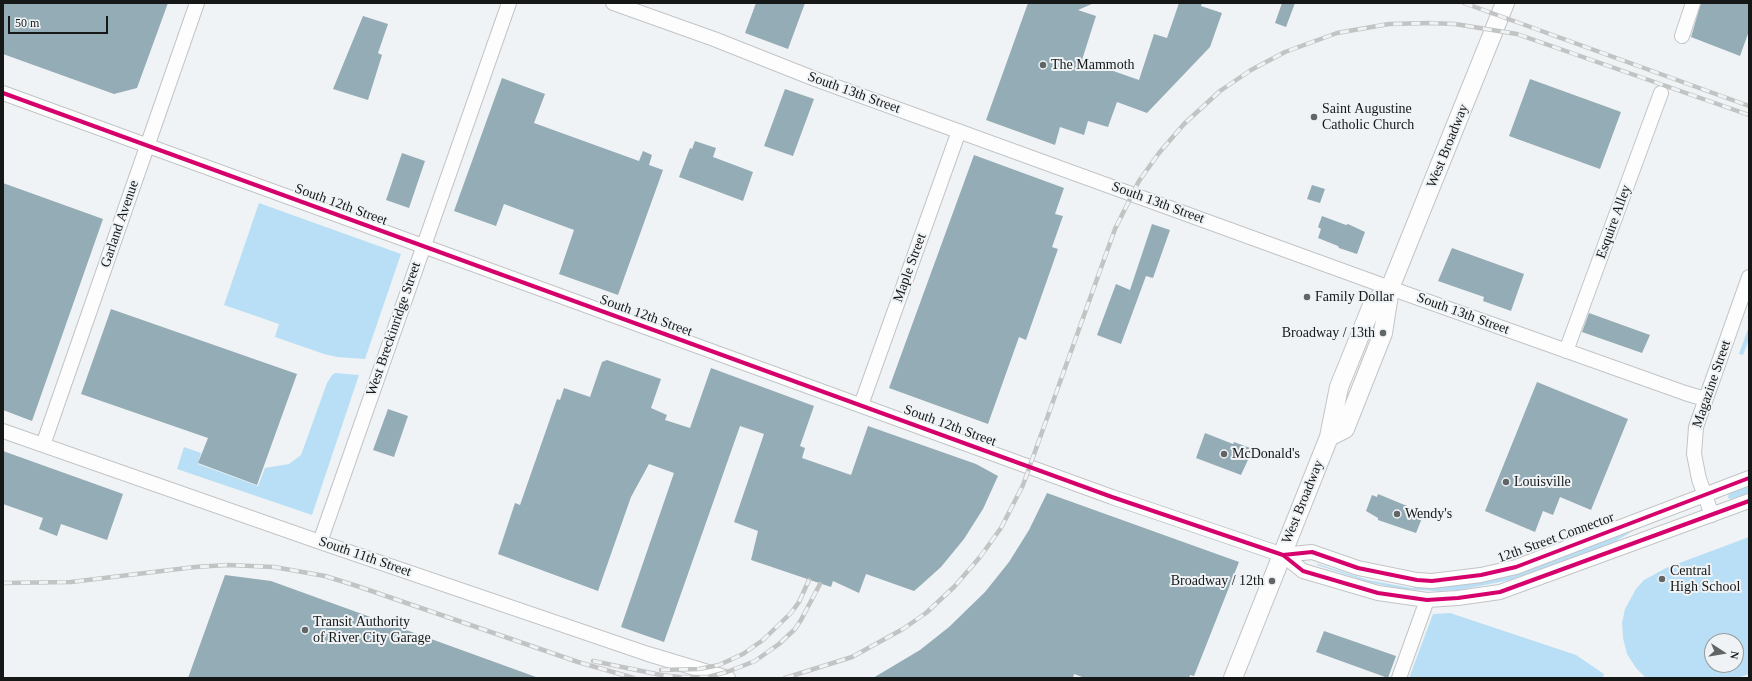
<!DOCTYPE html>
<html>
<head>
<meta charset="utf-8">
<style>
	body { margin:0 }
	#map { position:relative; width:1752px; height:681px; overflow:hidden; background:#f0f3f5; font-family:"Times New Roman",serif }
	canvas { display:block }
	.frame { position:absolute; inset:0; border:4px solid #161818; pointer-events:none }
	.north { position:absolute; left:1704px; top:633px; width:40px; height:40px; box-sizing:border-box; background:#eff3f6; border:1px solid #989b9d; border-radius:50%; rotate:102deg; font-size:11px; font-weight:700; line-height:16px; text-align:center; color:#161818 }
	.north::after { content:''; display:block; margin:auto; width:14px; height:18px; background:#626565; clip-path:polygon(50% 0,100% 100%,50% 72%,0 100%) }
	.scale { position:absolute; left:8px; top:16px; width:100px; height:18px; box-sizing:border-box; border:2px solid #161818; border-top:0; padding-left:5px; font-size:12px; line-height:14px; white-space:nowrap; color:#161818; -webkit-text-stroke:3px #eff3f6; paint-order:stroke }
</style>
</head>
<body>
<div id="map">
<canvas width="1752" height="681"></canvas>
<div class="frame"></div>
<div class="north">N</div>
<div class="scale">50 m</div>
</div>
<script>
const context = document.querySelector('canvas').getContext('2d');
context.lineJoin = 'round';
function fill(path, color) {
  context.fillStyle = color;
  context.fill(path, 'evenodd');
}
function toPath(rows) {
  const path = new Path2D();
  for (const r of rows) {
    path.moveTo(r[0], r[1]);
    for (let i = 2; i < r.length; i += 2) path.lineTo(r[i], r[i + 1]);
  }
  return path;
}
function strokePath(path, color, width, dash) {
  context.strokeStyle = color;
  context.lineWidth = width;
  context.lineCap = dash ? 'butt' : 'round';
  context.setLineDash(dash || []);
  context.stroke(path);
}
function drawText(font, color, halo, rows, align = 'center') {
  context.font = font + ' "Times New Roman",serif';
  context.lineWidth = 4;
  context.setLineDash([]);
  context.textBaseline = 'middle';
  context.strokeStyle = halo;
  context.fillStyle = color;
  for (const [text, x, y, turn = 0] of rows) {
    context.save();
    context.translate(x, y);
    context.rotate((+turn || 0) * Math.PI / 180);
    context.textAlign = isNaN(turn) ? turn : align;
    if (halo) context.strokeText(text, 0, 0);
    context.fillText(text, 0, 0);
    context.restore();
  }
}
const green = toPath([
	[259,203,401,254,365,359,337,357,324,354,275,337,279,324,224,305],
	[1749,326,1749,339,1743,355,1739,354],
	[335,373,359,375,312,515,177,469,184,447,201,453,198,464,258,486,265,468,289,464,301,455,327,383,332,375],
	[1749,485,1749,493,1731,499,1728,498,1729,493],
	[1639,527,1613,543,1510,580,1459,590,1437,591,1400,589,1368,582,1317,565,1318,564,1368,580,1411,588,1436,584],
	[1749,537,1749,674,1737,678,1646,678,1636,668,1627,654,1623,638,1622,623,1625,609,1636,589,1644,580,1666,568],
	[1712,641,1736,641,1736,665,1712,665],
	[1450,613,1576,655,1604,674,1603,678,1409,678,1433,614]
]);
const building = toPath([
	[3,3,168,3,137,88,114,94,3,54],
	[756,3,805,3,788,49,745,33],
	[1028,3,1094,3,1078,10,1096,16,1082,60,1139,80,1154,34,1167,38,1179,3,1202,3,1201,6,1222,13,1210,47,1147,113,1117,102,1108,127,1088,121,1084,135,1060,127,1055,145,986,120],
	[1282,3,1295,3,1286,27,1275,23],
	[1701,3,1749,3,1749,31,1740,56,1691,37],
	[363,16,388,24,378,53,382,55,368,100,333,89],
	[502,78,545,94,534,123,639,161,643,151,652,155,649,165,663,170,618,295,559,274,574,230,504,204,496,226,454,211],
	[1530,79,1621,112,1600,169,1509,136],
	[785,89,814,99,793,156,764,146],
	[695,141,716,148,713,157,753,172,743,201,679,177,690,148,692,149],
	[402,153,425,161,409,208,386,200],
	[974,155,1064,188,1055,214,1063,216,1052,247,1058,249,1026,340,1019,337,988,424,889,388],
	[3,183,103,219,32,421,3,410],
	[1312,185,1325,189,1320,203,1307,199],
	[1322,216,1346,225,1348,224,1365,232,1357,254,1339,248,1338,246,1318,238,1321,229,1318,227],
	[1152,224,1170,230,1153,278,1146,276,1121,344,1097,335,1116,284,1130,290],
	[1452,248,1524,274,1511,311,1483,301,1484,297,1438,281],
	[111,309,297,374,257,485,198,463,208,438,81,394],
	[1589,313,1650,335,1642,353,1582,332],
	[607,360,661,379,651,408,667,415,665,420,690,428,711,368,814,406,800,446,805,448,802,458,851,475,868,426,976,464,998,476,983,509,964,539,941,567,921,585,914,591,866,574,859,593,833,581,831,587,751,560,758,531,734,522,764,434,740,426,664,642,621,627,674,473,649,464,631,497,598,591,498,554,515,503,520,505,557,399,560,400,564,388,590,397,602,362],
	[1537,382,1628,419,1591,510,1560,497,1553,515,1543,511,1535,532,1485,511],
	[388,409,408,416,394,457,373,450],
	[1205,433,1233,444,1234,442,1253,449,1241,475,1196,458],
	[3,451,123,494,107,540,61,524,57,536,39,529,43,518,3,504],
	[1047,493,1239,562,1194,676,1190,675,1189,678,1085,678,1074,674,1073,678,873,678,920,650,949,627,985,592,1009,562,1029,530],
	[1378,494,1424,513,1416,533,1378,520,1378,518,1366,511,1372,495,1377,497],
	[225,575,271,581,536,677,535,678,188,678],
	[1324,631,1396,656,1388,678,1316,652]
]);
const minor = toPath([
	[613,3,714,39,815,79,1390,288,1685,393,1705,399],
	[1682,36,1693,3],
	[3,93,1112,497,1283,555,1303,571,1378,593,1427,600,1458,598,1500,592,1749,501],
	[1566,351,1661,93],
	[861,405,959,131],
	[3,431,320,542,648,654,728,678],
	[43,445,197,3],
	[1712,515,1699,479,1694,454,1696,427,1749,277],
	[320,542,509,3],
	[1283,555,1312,552,1358,568,1417,580,1432,581,1481,575,1516,567,1749,478],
	[1399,678,1427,600]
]);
const major = toPath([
	[1329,437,1345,429,1383,333,1390,288,1505,3],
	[1233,678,1329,437,1339,387,1373,303,1390,288]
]);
const rail = toPath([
	[1464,3,1749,106],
	[3,583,71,582,195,567,228,565,274,567,325,576,357,586,578,662,634,678],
	[593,661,661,675,680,677,708,677,727,672,755,661,779,644,795,629,801,620,820,584],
	[661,670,699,669,719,665,743,654,763,640,791,613,799,602,809,580],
	[785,678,852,657,903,629,926,613,954,587,980,557,1001,528,1023,485,1115,229,1139,181,1159,153,1184,124,1220,91,1251,70,1285,52,1337,33,1389,24,1429,23,1455,24,1517,34,1749,115]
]);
const cycleway = toPath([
	[3,93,1112,497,1283,555,1303,571,1378,593,1427,600,1458,598,1500,592,1749,501],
	[1283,555,1312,552,1358,568,1417,580,1432,581,1481,575,1516,567,1749,478]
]);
const markers = [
	[1043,65,4,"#626565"],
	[1314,117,4,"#626565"],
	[1307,297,4,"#626565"],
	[1383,333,4,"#626565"],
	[1224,454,4,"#626565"],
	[1506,482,4,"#626565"],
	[1397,514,4,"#626565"],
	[1662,579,4,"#626565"],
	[1272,581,4,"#626565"],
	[305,630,4,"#626565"]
];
const poiNames = [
	["The Mammoth",1051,65],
	["Saint Augustine",1322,109],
	["Catholic Church",1322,125],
	["Family Dollar",1315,297],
	["Broadway / 13th",1375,333,"right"],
	["McDonald's",1232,454],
	["Louisville",1514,482],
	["Wendy's",1405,514],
	["Central",1670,571],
	["High School",1670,587],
	["Broadway / 12th",1264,581,"right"],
	["Transit Authority",313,622],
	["of River City Garage",313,638]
];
const streetNames = [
	["South 13th Street",854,93,20],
	["West Broadway",1448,146,-68],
	["South 13th Street",1158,203,20],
	["South 12th Street",341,205,20],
	["Esquire Alley",1614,222,-70],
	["Garland Avenue",120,224,-71],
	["Maple Street",910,268,-70],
	["South 13th Street",1463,314,20],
	["South 12th Street",646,316,20],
	["West Breckinridge Street",394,329,-71],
	["Magazine Street",1712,384,-71],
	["South 12th Street",950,426,20],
	["West Broadway",1303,502,-68],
	["12th Street Connector",1556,538,-20],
	["South 11th Street",365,557,19]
];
fill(green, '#b8dff5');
fill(building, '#94acb6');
strokePath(minor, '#c2c4c6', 16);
strokePath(major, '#c2c4c6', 20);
strokePath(minor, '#fdfdfe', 14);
strokePath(major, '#fdfdfe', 18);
strokePath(rail, '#c2c3c3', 4.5);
strokePath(rail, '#eff3f6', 3, [9]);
strokePath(cycleway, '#d6006c', 4);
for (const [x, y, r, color] of markers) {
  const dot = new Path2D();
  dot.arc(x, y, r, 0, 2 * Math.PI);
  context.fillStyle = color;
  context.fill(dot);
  strokePath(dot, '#eff3f6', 1.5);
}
drawText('14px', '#161818', '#eff3f6', poiNames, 'left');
drawText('14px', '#161818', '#eff3f6', streetNames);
</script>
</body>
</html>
